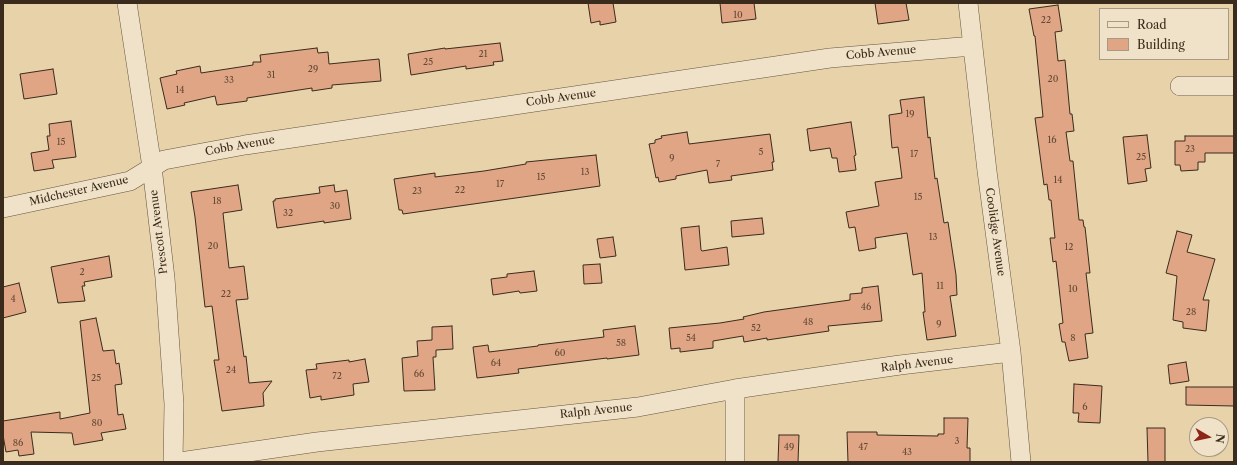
<!DOCTYPE html>
<html>
<head>
<meta charset="utf-8">
<style>
	body { margin:0 }
	#map { position:relative; width:1237px; height:465px; overflow:hidden; background:#e8d2aa; font-family:"Libre Caslon Text",serif }
	canvas { display:block }
	.frame { position:absolute; inset:0; border:4px solid #3a2b1c; pointer-events:none }
	.legend { position:absolute; left:1099px; top:8px; width:130px; height:52px; box-sizing:border-box; background:#f0e2c8; border:1px solid #a79983; margin:0; padding:5px 7px; list-style:none; font-size:12px; color:#3a2b1c }
	.legend li { display:flex; align-items:center; gap:8px; height:20px }
	.legend b { width:20px; border:1px solid #a79983 }
	.north { position:absolute; left:1189px; top:417px; width:40px; height:40px; box-sizing:border-box; background:#f0e2c8; border:1px solid #a79983; border-radius:50%; rotate:99deg; font-size:11px; font-weight:700; line-height:16px; text-align:center; color:#3a2b1c }
	.north::after { content:''; display:block; margin:auto; width:14px; height:18px; background:#8f2418; clip-path:polygon(50% 0,100% 100%,50% 72%,0 100%) }
</style>
</head>
<body>
<div id="map">
<canvas width="1237" height="465"></canvas>
<div class="frame"></div>
<ul class="legend">
<li><b style="height:5px;background:#f0e2c8"></b>Road</li>
<li><b style="height:11px;background:#e0a584"></b>Building</li>
</ul>
<div class="north">N</div>
</div>
<script>
const context = document.querySelector('canvas').getContext('2d');
context.lineJoin = 'round';
function fill(path, color) {
  context.fillStyle = color;
  context.fill(path, 'evenodd');
}
function toPath(rows) {
  const path = new Path2D();
  for (const r of rows) {
    path.moveTo(r[0], r[1]);
    for (let i = 2; i < r.length; i += 2) path.lineTo(r[i], r[i + 1]);
  }
  return path;
}
function strokePath(path, color, width, dash) {
  context.strokeStyle = color;
  context.lineWidth = width;
  context.lineCap = dash ? 'butt' : 'round';
  context.setLineDash(dash || []);
  context.stroke(path);
}
function drawText(font, color, halo, rows, align = 'center') {
  context.font = font + ' "Libre Caslon Text",serif';
  context.lineWidth = 4;
  context.setLineDash([]);
  context.textBaseline = 'middle';
  context.strokeStyle = halo;
  context.fillStyle = color;
  for (const [text, x, y, turn = 0] of rows) {
    context.save();
    context.translate(x, y);
    context.rotate((+turn || 0) * Math.PI / 180);
    context.textAlign = isNaN(turn) ? turn : align;
    if (halo) context.strokeText(text, 0, 0);
    context.fillText(text, 0, 0);
    context.restore();
  }
}
const building = toPath([
	[588,3,613,3,616,22,600,25,600,21,591,23,588,3],
	[720,3,754,3,756,19,722,23,720,3],
	[875,3,906,3,909,20,878,24,875,3],
	[1058,5,1062,31,1055,32,1058,61,1065,60,1070,114,1072,114,1074,131,1066,132,1070,161,1073,161,1079,220,1083,220,1084,227,1085,227,1090,273,1086,273,1093,333,1085,334,1088,358,1069,361,1065,342,1062,342,1059,324,1063,323,1056,261,1053,262,1050,238,1055,238,1051,200,1049,200,1047,184,1044,185,1035,118,1043,117,1035,36,1034,36,1029,9,1058,5],
	[500,43,503,61,493,62,494,65,466,69,466,66,411,75,408,54,445,48,445,49,500,43],
	[317,48,318,53,328,52,329,64,379,59,381,81,332,85,332,88,312,91,312,88,247,98,247,101,217,105,215,96,184,103,185,105,167,109,160,78,177,74,176,71,200,66,201,73,253,65,253,62,261,62,260,55,317,48],
	[53,69,57,94,24,99,20,74,53,69],
	[924,97,928,138,930,137,935,179,937,178,944,223,948,222,956,275,957,295,950,296,956,336,927,340,923,312,925,312,922,273,913,275,907,233,875,238,876,248,859,251,855,227,849,228,846,212,879,206,875,182,902,178,898,147,892,148,889,115,902,113,900,100,924,97],
	[71,121,76,157,52,160,54,168,34,171,31,153,49,150,47,136,50,136,49,124,71,121],
	[851,122,856,155,854,156,856,170,839,172,837,158,832,158,830,148,810,151,807,129,851,122],
	[687,132,689,144,770,134,774,162,772,162,773,170,731,176,732,180,709,183,707,170,676,176,676,179,659,182,658,177,656,178,649,144,655,143,655,140,662,138,661,136,687,132],
	[1147,135,1151,168,1145,169,1147,181,1128,184,1123,137,1147,135],
	[1185,136,1234,136,1234,153,1205,153,1205,162,1198,162,1198,170,1181,171,1180,165,1175,165,1175,141,1185,141,1185,136],
	[596,155,600,186,403,214,402,210,399,210,394,179,435,173,435,177,484,171,526,164,526,162,596,155],
	[238,185,242,210,223,213,229,268,244,266,248,299,236,300,244,357,246,356,249,383,272,381,263,393,264,406,222,411,214,360,219,360,212,306,205,307,195,217,191,192,238,185],
	[334,185,335,192,347,190,351,219,324,223,324,221,277,228,273,201,275,201,275,199,320,193,319,187,334,185],
	[762,218,764,234,732,237,731,221,762,218],
	[699,226,701,250,702,251,727,247,729,265,685,270,681,228,699,226],
	[1177,231,1192,235,1187,252,1215,259,1203,300,1209,300,1206,331,1183,328,1183,322,1173,320,1177,276,1166,273,1177,231],
	[613,237,616,256,600,258,597,239,613,237],
	[109,256,112,277,84,282,85,286,82,286,85,301,58,303,51,267,109,256],
	[600,264,602,283,584,284,583,265,600,264],
	[534,271,537,291,520,293,519,291,493,295,491,279,507,277,507,274,534,271],
	[19,283,26,312,3,318,3,287,19,283],
	[878,286,882,321,828,326,829,331,767,340,767,338,744,342,743,336,713,341,713,348,680,352,680,348,671,349,669,328,720,323,744,319,743,317,764,312,850,300,850,294,862,293,862,288,878,286],
	[96,318,103,351,114,350,116,364,119,363,122,384,115,385,118,415,123,414,126,429,101,433,103,440,74,445,72,433,31,432,34,454,19,456,18,450,6,452,3,435,3,421,60,412,60,419,90,413,80,321,96,318],
	[452,326,453,349,436,350,436,357,433,357,435,390,404,391,402,358,418,356,417,341,432,340,432,327,452,326],
	[635,326,639,355,607,359,607,358,518,369,519,373,477,378,473,347,488,345,489,352,538,346,538,345,604,337,603,330,635,326],
	[365,359,369,382,353,384,354,395,321,400,321,396,310,398,306,370,317,369,316,364,349,360,349,362,365,359],
	[1186,362,1189,381,1170,384,1168,365,1186,362],
	[1074,384,1102,386,1100,423,1078,422,1079,413,1073,413,1074,384],
	[1186,387,1234,387,1234,406,1186,405,1186,387],
	[944,418,968,418,967,448,970,448,970,462,848,462,847,432,877,432,877,435,938,436,938,434,944,434,944,418],
	[1147,428,1165,428,1165,462,1148,462,1147,428],
	[779,435,799,435,798,462,778,462,779,435]
]);
const street = toPath([
	[127,3,152,167,165,278,174,404,173,462],
	[968,3,987,171,1011,352,1021,462],
	[1180,86,1234,86],
	[3,208,130,181,164,160,245,145,830,58,973,46],
	[735,389,735,462],
	[180,462,317,442,638,407,735,389,900,365,1011,352]
]);
const numberNames = [
	["10",738,15],
	["22",1046,20],
	["21",483,54],
	["25",428,62],
	["29",313,69],
	["31",271,75],
	["20",1053,79],
	["33",229,80],
	["14",180,90],
	["19",910,114],
	["16",1052,140],
	["15",61,142],
	["23",1190,149],
	["5",761,152],
	["17",914,154],
	["25",1141,157],
	["9",672,158],
	["7",718,164],
	["13",585,172],
	["15",541,177],
	["14",1058,180],
	["17",500,184],
	["22",460,190],
	["23",417,191],
	["15",918,197],
	["18",217,201],
	["30",335,206],
	["32",288,213],
	["13",933,237],
	["20",213,246],
	["12",1069,247],
	["2",82,272],
	["11",940,286],
	["10",1073,289],
	["22",226,294],
	["4",13,299],
	["46",866,307],
	["28",1191,312],
	["48",808,322],
	["9",939,324],
	["52",756,328],
	["54",691,338],
	["8",1073,338],
	["58",621,343],
	["60",560,353],
	["64",496,363],
	["24",231,370],
	["66",419,374],
	["72",337,376],
	["25",96,378],
	["6",1085,407],
	["80",97,423],
	["3",957,441],
	["86",18,443],
	["49",789,447],
	["47",863,447],
	["43",907,452]
];
const streetNames = [
	["Cobb Avenue",881,53,-5],
	["Cobb Avenue",561,98,-8],
	["Cobb Avenue",240,146,-10],
	["Midchester Avenue",79,191,-13],
	["Prescott Avenue",159,232,-97],
	["Coolidge Avenue",995,232,82],
	["Ralph Avenue",917,364,-7],
	["Ralph Avenue",596,411,-6]
];
fill(building, '#e0a584');
strokePath(building, '#3a2b1c', 1);
strokePath(street, '#665540', 20);
strokePath(street, '#f0e2c8', 19);
drawText('9px', '#644a36', null, numberNames);
drawText('11px', '#3a2b1c', '#f0e2c8', streetNames);
</script>
</body>
</html>
